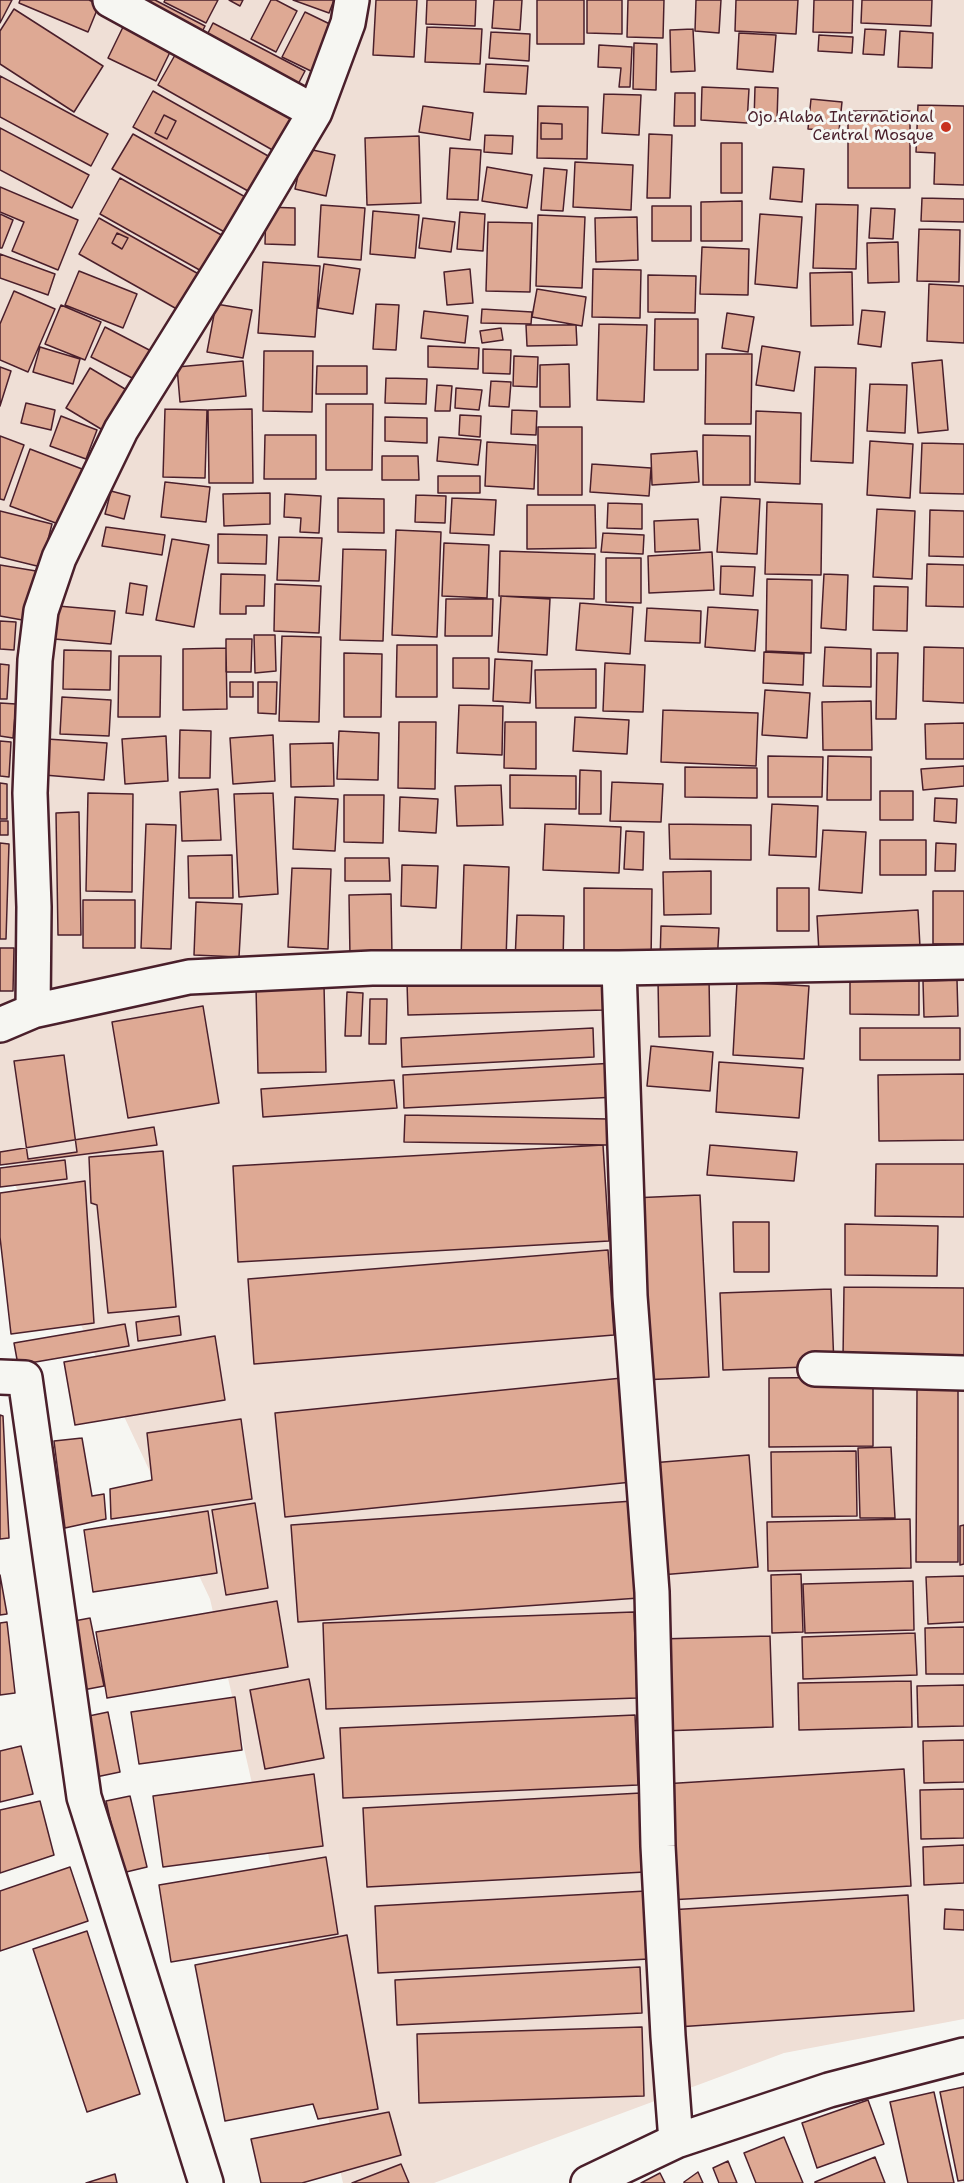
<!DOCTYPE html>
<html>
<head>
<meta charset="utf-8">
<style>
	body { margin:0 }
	canvas { display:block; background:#f6f6f2 }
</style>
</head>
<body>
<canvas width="964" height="2183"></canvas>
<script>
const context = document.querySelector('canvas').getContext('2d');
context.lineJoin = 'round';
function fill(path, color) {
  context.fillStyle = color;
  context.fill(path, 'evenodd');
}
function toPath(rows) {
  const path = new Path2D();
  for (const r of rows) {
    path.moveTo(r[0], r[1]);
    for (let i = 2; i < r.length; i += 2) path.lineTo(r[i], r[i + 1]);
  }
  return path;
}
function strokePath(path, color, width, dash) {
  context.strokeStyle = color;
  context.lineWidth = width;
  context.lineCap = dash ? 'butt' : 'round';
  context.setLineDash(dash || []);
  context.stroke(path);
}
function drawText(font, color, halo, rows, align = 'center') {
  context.font = font + ' "Shantell Sans",sans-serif';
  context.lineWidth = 6;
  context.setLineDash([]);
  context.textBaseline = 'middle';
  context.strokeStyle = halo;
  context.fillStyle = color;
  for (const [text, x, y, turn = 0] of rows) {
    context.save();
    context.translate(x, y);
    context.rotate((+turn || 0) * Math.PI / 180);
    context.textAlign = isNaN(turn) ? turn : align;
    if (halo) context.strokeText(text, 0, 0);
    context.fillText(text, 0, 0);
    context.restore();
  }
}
const built = toPath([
	[0,0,964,0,964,2019,784,2053,434,2183,343,2183,210,1599,0,1153]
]);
const building = toPath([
	[0,0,12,0,0,23,0,0],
	[20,0,89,0,99,5,88,32,19,3,20,0],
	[146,0,155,0,205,26,198,40,141,11,146,0],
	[165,0,218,0,206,23,164,2,165,0],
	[229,0,243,0,240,6,229,0],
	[271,0,276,0,297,11,276,52,251,39,271,0],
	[293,0,334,0,329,13,293,0],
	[376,0,417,0,414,57,373,55,376,0],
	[427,0,476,0,475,26,426,24,427,0],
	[494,0,522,0,520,30,492,28,494,0],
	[537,0,584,0,584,44,537,44,537,0],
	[587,0,622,0,622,34,587,33,587,0],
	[628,0,664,0,663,38,627,37,628,0],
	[696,0,721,0,719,33,695,31,696,0],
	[736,0,798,0,796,34,735,31,736,0],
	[814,0,853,0,852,33,813,32,814,0],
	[862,0,932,0,931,26,861,23,862,0],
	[14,9,103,66,74,112,0,64,0,31,14,9],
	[305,12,336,27,313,72,282,57,305,12],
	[213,23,305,71,294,92,202,45,213,23],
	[124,25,172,48,156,81,108,58,124,25],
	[427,27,482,29,480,64,425,62,427,27],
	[693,29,695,71,671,72,670,30,693,29],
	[865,29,886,30,884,55,863,54,865,29],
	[900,31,933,33,932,68,898,67,900,31],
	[491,32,530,34,529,61,489,58,491,32],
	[739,33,776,35,773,72,737,69,739,33],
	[819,35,853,37,852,53,818,51,819,35],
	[634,43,657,44,656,90,633,89,634,43],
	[599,45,632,47,630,87,619,87,621,68,598,67,599,45],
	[179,48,297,114,276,152,158,85,179,48],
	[486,64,528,66,526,94,484,92,486,64],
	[0,76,108,134,91,166,0,117,0,76],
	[702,87,749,89,747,123,701,120,702,87],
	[755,87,778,88,777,121,754,121,755,87],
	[153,91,277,161,257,196,133,127,153,91],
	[164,115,176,121,167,139,155,133,164,115],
	[675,93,695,93,695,126,674,126,675,93],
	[604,94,641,95,639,135,602,133,604,94],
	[811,99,842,102,839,131,808,129,811,99],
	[918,105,964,106,964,185,934,184,935,153,916,152,918,105],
	[423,106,473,113,470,140,419,132,423,106],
	[538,106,588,107,587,159,537,158,538,106],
	[541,123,562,124,562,139,541,139,541,123],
	[848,111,910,111,910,188,848,188,848,111],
	[164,115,176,121,167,139,155,133,164,115],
	[541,123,562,124,562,139,541,139,541,123],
	[0,128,89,175,72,208,0,170,0,128],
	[133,134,256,203,237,239,112,169,133,134],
	[649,134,672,135,670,198,647,198,649,134],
	[485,135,513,136,512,154,484,152,485,135],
	[419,136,421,203,367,205,365,138,419,136],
	[721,143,742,143,742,193,721,193,721,143],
	[304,148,335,155,326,196,295,189,304,148],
	[450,148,481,150,478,200,447,199,450,148],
	[575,162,633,165,631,210,573,207,575,162],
	[487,167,532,175,527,208,482,201,487,167],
	[773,167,804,169,802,202,770,199,773,167],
	[544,168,567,170,563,211,541,210,544,168],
	[120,178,232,241,212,277,100,214,120,178],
	[0,187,78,220,58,270,12,251,24,222,0,212,0,187],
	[922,198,964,199,964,222,921,221,922,198],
	[742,201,742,241,701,241,701,202,742,201],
	[816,204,858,205,856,269,813,268,816,204],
	[321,205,365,208,361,260,318,257,321,205],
	[652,206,691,206,691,241,652,241,652,206],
	[266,207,295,208,295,245,265,244,266,207],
	[871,208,895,209,893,239,869,238,871,208],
	[373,211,419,215,415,258,370,254,373,211],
	[460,212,485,214,483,251,457,249,460,212],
	[0,214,13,220,2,248,0,248,0,214],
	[760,214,802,217,797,288,755,284,760,214],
	[538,215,585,217,582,288,536,286,538,215],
	[637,217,638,260,596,262,595,218,637,217],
	[99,218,211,281,191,317,79,254,99,218],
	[117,233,128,238,122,249,112,243,117,233],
	[423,218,455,222,451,252,419,248,423,218],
	[488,222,532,223,530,292,486,291,488,222],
	[919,229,960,230,959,282,917,281,919,229],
	[117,233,128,238,122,249,112,243,117,233],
	[898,242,899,282,868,283,867,243,898,242],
	[702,247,749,249,748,295,700,294,702,247],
	[0,254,55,274,48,295,0,278,0,254],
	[263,262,320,266,315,337,258,333,263,262],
	[324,264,360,269,353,314,318,308,324,264],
	[470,269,473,303,447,305,444,272,470,269],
	[593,269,641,270,640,318,592,317,593,269],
	[79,271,137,294,123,328,65,305,79,271],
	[852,272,853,325,811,326,810,273,852,272],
	[648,275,696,276,695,313,648,312,648,275],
	[929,284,964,286,964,343,927,341,929,284],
	[537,289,586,297,582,326,532,317,537,289],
	[14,291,55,309,28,372,0,360,0,324,14,291],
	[216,304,252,310,243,358,207,352,216,304],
	[376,304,399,305,396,350,373,349,376,304],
	[61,305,101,322,85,360,45,344,61,305],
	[482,309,532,312,531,324,481,323,482,309],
	[862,310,885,312,881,347,858,344,862,310],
	[424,311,468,316,465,343,421,338,424,311],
	[727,313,754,317,748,352,722,348,727,313],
	[655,319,698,319,698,370,654,370,655,319],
	[599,324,647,325,644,402,597,400,599,324],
	[526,325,576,325,577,345,527,346,526,325],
	[105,327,155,353,140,382,91,357,105,327],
	[501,328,503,340,482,343,480,331,501,328],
	[428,346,479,348,478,369,428,367,428,346],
	[762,346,800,352,794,391,756,385,762,346],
	[40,347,80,359,73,384,33,372,40,347],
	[483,349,511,350,510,374,483,373,483,349],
	[264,351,313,351,312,412,263,411,264,351],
	[706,354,752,354,751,424,705,424,706,354],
	[514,356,538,357,537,387,513,386,514,356],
	[942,360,948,430,918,433,912,363,942,360],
	[243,361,246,396,180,402,177,367,243,361],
	[569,364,570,407,540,407,540,365,569,364],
	[317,366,367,366,367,394,316,394,317,366],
	[0,367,11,371,0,406,0,367],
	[815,367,856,368,853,463,811,461,815,367],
	[90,368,130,392,106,432,66,408,90,368],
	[386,378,427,379,426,404,385,403,386,378],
	[491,381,511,382,509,407,489,406,491,381],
	[870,384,907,385,905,433,867,431,870,384],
	[437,385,452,386,450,411,435,411,437,385],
	[456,388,482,390,479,410,455,408,456,388],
	[26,403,55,410,51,430,21,423,26,403],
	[326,404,373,404,372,470,326,470,326,404],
	[165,409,207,410,205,478,163,477,165,409],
	[252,409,253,483,209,483,208,410,252,409],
	[512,410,537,411,536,435,511,434,512,410],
	[756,411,801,413,800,484,755,482,756,411],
	[460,415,481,416,480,437,459,435,460,415],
	[61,416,97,430,86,459,50,446,61,416],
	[385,417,427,418,427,443,385,441,385,417],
	[538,427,582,427,582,495,538,495,538,427],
	[265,435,316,435,316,479,264,479,265,435],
	[703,435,750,436,750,485,703,485,703,435],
	[0,436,24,445,4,500,0,499,0,436],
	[439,437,481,440,478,465,437,461,439,437],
	[870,441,913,444,910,498,867,495,870,441],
	[487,442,536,445,534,489,485,486,487,442],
	[922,443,964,444,964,494,920,493,922,443],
	[30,449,82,469,61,525,10,506,30,449],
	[697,451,699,482,652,485,651,454,697,451],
	[382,456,418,456,419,480,382,480,382,456],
	[592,464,651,468,649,496,590,492,592,464],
	[438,476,480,476,480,493,438,493,438,476],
	[165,482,210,487,206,522,161,517,165,482],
	[111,491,130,496,124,519,105,514,111,491],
	[270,493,270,524,224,526,223,494,270,493],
	[285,494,321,496,319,533,300,532,301,518,284,517,285,494],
	[416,495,446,496,445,523,415,522,416,495],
	[721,497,760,499,757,554,717,552,721,497],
	[338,498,384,499,384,533,338,532,338,498],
	[452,498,496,500,494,535,450,533,452,498],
	[767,502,822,504,821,575,765,574,767,502],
	[608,503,642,504,642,529,607,528,608,503],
	[527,505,595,505,596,548,527,549,527,505],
	[877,509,915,511,912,579,873,577,877,509],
	[930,510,964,511,964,557,929,556,930,510],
	[0,511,52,524,41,567,0,557,0,511],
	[698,519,700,550,655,552,654,521,698,519],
	[106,527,165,535,162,555,102,546,106,527],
	[396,530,441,532,437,637,392,635,396,530],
	[603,533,644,535,643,554,601,552,603,533],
	[218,534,267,535,266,564,218,563,218,534],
	[279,537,322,538,319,581,277,580,279,537],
	[172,539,209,545,194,627,156,620,172,539],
	[444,543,489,545,487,598,442,596,444,543],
	[343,549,386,550,383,641,340,640,343,549],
	[500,551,595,554,594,599,499,596,500,551],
	[712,552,714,590,649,593,648,556,712,552],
	[606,558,641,558,641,603,606,602,606,558],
	[927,564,964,565,964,607,926,606,927,564],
	[0,565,36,571,28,621,0,616,0,565],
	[721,566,755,567,753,596,720,594,721,566],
	[221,574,265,575,264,606,246,606,246,614,220,614,221,574],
	[824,574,848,575,846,630,821,628,824,574],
	[767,579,812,580,811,653,766,651,767,579],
	[130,583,147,586,143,615,126,613,130,583],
	[275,584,321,586,319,633,274,631,275,584],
	[874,586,908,587,907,631,873,630,874,586],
	[501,596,550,599,547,655,498,652,501,596],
	[446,599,493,599,492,636,445,636,446,599],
	[580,603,633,607,630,654,576,650,580,603],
	[58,606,115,611,111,644,54,639,58,606],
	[708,607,758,610,755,651,705,647,708,607],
	[647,608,701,611,700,643,645,641,647,608],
	[0,621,16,622,14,650,0,649,0,621],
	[254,635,275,635,276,671,255,673,254,635],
	[282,636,321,637,319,722,279,721,282,636],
	[226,639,252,639,251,672,226,672,226,639],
	[397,645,437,645,437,697,396,697,397,645],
	[825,647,871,649,871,687,823,686,825,647],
	[924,647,964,648,964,703,923,701,924,647],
	[226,648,227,709,183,710,183,649,226,648],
	[64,650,111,651,110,690,63,689,64,650],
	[764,652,804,654,803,685,763,683,764,652],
	[344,653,382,654,381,717,344,717,344,653],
	[877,653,898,653,896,719,876,719,877,653],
	[119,656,161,656,160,717,118,717,119,656],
	[453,658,489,658,489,689,453,688,453,658],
	[495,659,532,661,530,703,493,701,495,659],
	[605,663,645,665,643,712,603,711,605,663],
	[0,664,9,665,7,699,0,699,0,664],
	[596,669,596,708,536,708,535,670,596,669],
	[230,682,253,682,253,697,230,697,230,682],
	[258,682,277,682,276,714,258,713,258,682],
	[765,690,810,693,807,738,762,735,765,690],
	[62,697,111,700,109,736,60,734,62,697],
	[871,701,872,750,823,750,822,702,871,701],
	[0,703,16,704,13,738,0,736,0,703],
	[459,705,503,706,502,755,457,753,459,705],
	[663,710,758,713,756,766,661,762,663,710],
	[575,717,629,720,627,754,573,751,575,717],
	[399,722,436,722,435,789,398,788,399,722],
	[505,722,536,722,536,769,504,768,505,722],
	[964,723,964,759,926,759,925,724,964,723],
	[180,730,211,731,210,778,179,778,180,730],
	[339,731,379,733,378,780,337,779,339,731],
	[273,735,275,781,233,784,230,738,273,735],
	[166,736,168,781,125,784,122,739,166,736],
	[47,739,107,743,104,780,44,775,47,739],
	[0,741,11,742,9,777,0,776,0,741],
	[333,743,334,786,291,787,290,744,333,743],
	[768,756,823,757,822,797,768,797,768,756],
	[828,756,871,757,871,800,827,800,828,756],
	[964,766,964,786,923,790,921,769,964,766],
	[685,767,757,768,757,798,685,797,685,767],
	[580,770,601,771,601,814,579,814,580,770],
	[510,775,576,776,576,809,510,808,510,775],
	[612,782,663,784,661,822,610,821,612,782],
	[0,783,7,784,7,819,0,819,0,783],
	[501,785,503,825,457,826,455,786,501,785],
	[218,789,221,840,182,841,180,792,218,789],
	[880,791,913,791,913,820,880,820,880,791],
	[88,793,133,794,132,892,86,891,88,793],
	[273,793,278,894,239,897,234,794,273,793],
	[344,795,384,795,383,843,344,842,344,795],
	[295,797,338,799,335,851,293,849,295,797],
	[400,797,438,799,436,833,399,831,400,797],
	[935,798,957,799,956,823,934,821,935,798],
	[772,804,818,806,816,857,769,855,772,804],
	[79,812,81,935,58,935,56,813,79,812],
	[0,821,8,821,8,835,0,835,0,821],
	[146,824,176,825,171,949,141,948,146,824],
	[545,824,621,827,619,873,543,870,545,824],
	[669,824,751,825,751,860,670,859,669,824],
	[823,830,866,832,862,893,819,890,823,830],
	[626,831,644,832,643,870,624,869,626,831],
	[880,840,926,840,926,875,880,875,880,840],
	[0,843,9,844,6,939,0,939,0,843],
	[936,843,956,844,955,871,935,871,936,843],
	[232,855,233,898,189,898,188,856,232,855],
	[345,858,389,858,390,881,345,881,345,858],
	[402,865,438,866,436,908,401,906,402,865],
	[464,865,509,867,506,960,461,959,464,865],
	[292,868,331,869,328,949,288,947,292,868],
	[711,871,711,914,664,915,663,872,711,871],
	[584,888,652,889,651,961,584,960,584,888],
	[777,888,809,888,809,931,777,931,777,888],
	[933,891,964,891,964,944,933,944,933,891],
	[391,894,392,957,350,957,349,895,391,894],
	[83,900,135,900,135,948,83,948,83,900],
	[196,902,242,904,239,957,194,955,196,902],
	[918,910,920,947,819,953,817,916,918,910],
	[517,915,564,916,563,962,515,961,517,915],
	[661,926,719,928,717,964,660,962,661,926],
	[0,948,14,948,13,991,0,991,0,948],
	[604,977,605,1010,408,1015,407,982,604,977],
	[709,978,710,1036,659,1037,658,980,709,978],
	[850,980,919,981,919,1015,850,1014,850,980],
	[957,980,958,1016,924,1017,923,981,957,980],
	[737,982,809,986,804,1059,733,1055,737,982],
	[324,985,326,1072,258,1073,256,987,324,985],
	[347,992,363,993,361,1036,345,1036,347,992],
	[370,999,387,999,386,1044,369,1044,370,999],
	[203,1006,219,1103,128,1118,112,1022,203,1006],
	[593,1028,594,1057,402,1067,401,1038,593,1028],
	[860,1028,960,1028,960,1060,860,1060,860,1028],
	[651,1046,713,1052,710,1091,647,1086,651,1046],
	[64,1055,77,1152,28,1159,14,1061,64,1055],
	[719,1062,803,1068,799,1118,716,1112,719,1062],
	[615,1063,616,1097,404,1108,403,1075,615,1063],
	[964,1074,964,1140,879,1141,878,1075,964,1074],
	[394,1080,397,1108,263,1117,261,1089,394,1080],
	[405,1115,608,1119,608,1145,404,1142,405,1115],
	[154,1127,157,1145,0,1165,0,1152,154,1127],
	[603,1145,609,1241,238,1262,233,1166,603,1145],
	[710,1145,797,1152,794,1181,707,1175,710,1145],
	[163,1151,176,1307,108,1313,97,1205,91,1203,89,1157,163,1151],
	[65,1160,67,1179,0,1187,0,1168,65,1160],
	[876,1164,964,1164,964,1217,875,1216,876,1164],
	[85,1181,94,1323,11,1334,0,1237,0,1193,85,1181],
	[700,1195,709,1377,641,1380,632,1198,700,1195],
	[733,1222,769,1222,769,1272,734,1272,733,1222],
	[845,1224,938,1226,937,1276,845,1275,845,1224],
	[608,1250,614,1335,254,1364,248,1279,608,1250],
	[844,1287,964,1288,964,1359,843,1358,844,1287],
	[831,1289,834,1366,723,1370,720,1293,831,1289],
	[179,1316,181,1335,138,1341,136,1322,179,1316],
	[125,1324,129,1346,18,1365,14,1343,125,1324],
	[215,1336,225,1400,75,1425,64,1362,215,1336],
	[873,1377,873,1446,769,1447,769,1378,873,1377],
	[622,1378,632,1482,285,1517,275,1413,622,1378],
	[917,1389,958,1389,958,1562,916,1562,917,1389],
	[0,1415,3,1416,9,1538,0,1539,0,1415],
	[241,1419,252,1499,111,1519,110,1489,152,1480,147,1433,241,1419],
	[82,1438,92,1496,104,1494,106,1519,65,1528,54,1441,82,1438],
	[891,1447,895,1518,860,1518,858,1448,891,1447],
	[856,1451,857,1516,772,1517,771,1452,856,1451],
	[749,1455,758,1567,660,1575,651,1463,749,1455],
	[633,1501,639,1598,298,1622,291,1525,633,1501],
	[255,1503,268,1588,226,1595,212,1510,255,1503],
	[208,1511,217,1573,93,1592,84,1530,208,1511],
	[910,1519,911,1568,768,1571,767,1522,910,1519],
	[964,1525,964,1564,960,1565,960,1526,964,1525],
	[801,1574,803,1632,772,1633,771,1575,801,1574],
	[0,1575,7,1614,0,1615,0,1575],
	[964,1576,964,1622,928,1624,926,1577,964,1576],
	[913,1581,914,1630,805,1633,803,1584,913,1581],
	[277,1601,288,1667,107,1698,96,1632,277,1601],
	[634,1612,637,1698,326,1709,323,1623,634,1612],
	[90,1618,104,1686,83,1690,69,1622,90,1618],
	[7,1622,15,1693,0,1695,0,1623,7,1622],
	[964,1627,964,1674,926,1674,925,1628,964,1627],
	[915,1633,917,1675,803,1679,802,1637,915,1633],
	[770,1636,773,1727,662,1731,659,1639,770,1636],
	[309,1679,324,1758,265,1769,250,1690,309,1679],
	[911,1681,912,1727,799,1730,798,1683,911,1681],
	[964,1685,964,1726,918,1727,917,1686,964,1685],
	[235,1697,242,1750,139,1764,131,1712,235,1697],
	[108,1712,120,1772,96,1777,84,1717,108,1712],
	[635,1715,638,1785,343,1798,340,1728,635,1715],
	[964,1740,964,1782,924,1783,923,1741,964,1740],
	[21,1746,33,1794,0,1802,0,1751,21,1746],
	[904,1769,911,1886,669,1900,663,1784,904,1769],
	[314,1774,323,1846,163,1867,153,1796,314,1774],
	[964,1789,964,1838,921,1839,920,1790,964,1789],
	[641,1793,645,1872,367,1887,363,1808,641,1793],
	[130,1796,147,1867,122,1873,106,1801,130,1796],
	[40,1801,54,1855,0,1873,0,1810,40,1801],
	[964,1845,964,1883,924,1885,923,1847,964,1845],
	[326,1857,338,1934,171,1962,159,1885,326,1857],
	[70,1867,88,1921,0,1951,0,1891,70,1867],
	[646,1891,649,1959,378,1973,375,1906,646,1891],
	[908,1895,914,2011,677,2027,669,1910,908,1895],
	[945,1909,964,1910,964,1930,944,1929,945,1909],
	[87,1931,140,2094,87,2112,33,1949,87,1931],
	[347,1935,378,2109,318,2119,313,2104,225,2121,195,1965,347,1935],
	[640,1967,642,2013,397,2025,395,1980,640,1967],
	[642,2027,644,2096,419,2103,417,2034,642,2027],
	[964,2087,964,2180,958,2181,940,2092,964,2087],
	[934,2092,954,2183,908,2183,890,2102,934,2092],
	[868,2100,884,2144,817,2168,802,2123,868,2100],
	[389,2112,401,2155,302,2183,261,2183,251,2139,389,2112],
	[784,2137,803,2183,756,2183,744,2153,784,2137],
	[875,2157,885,2183,815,2183,815,2182,875,2157],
	[728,2161,737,2183,719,2183,713,2168,728,2161],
	[401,2164,409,2183,352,2183,401,2164],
	[698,2172,703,2183,684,2183,684,2182,698,2172],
	[660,2173,665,2183,641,2183,660,2173],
	[115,2174,117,2183,86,2183,115,2174]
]);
const street = toPath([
	[110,0,315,112],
	[619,968,630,1296,652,1592,658,1846,668,2036,676,2141],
	[33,1011,34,907,30,793,35,660,41,611,59,558,121,430,238,242,315,112,348,23,352,0],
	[0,1025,33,1011,189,977,372,968,619,968,964,962],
	[815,1369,964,1373],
	[0,1377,25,1378,84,1797,206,2183],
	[588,2183,676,2141,829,2090,964,2055]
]);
const markers = [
	[946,127,6,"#c8321e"]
];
const poiNames = [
	["Ojo Alaba International",934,118],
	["Central Mosque",934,136]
];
fill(built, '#efdfd6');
fill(building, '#dea994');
strokePath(building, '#4a1f2b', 1.5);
strokePath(street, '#4a1f2b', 38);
strokePath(street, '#f6f6f2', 33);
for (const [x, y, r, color] of markers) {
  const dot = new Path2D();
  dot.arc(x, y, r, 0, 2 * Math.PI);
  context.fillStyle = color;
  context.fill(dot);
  strokePath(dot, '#f6f6f2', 2);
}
drawText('16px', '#4a1f2b', '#f6f6f2', poiNames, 'right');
</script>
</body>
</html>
